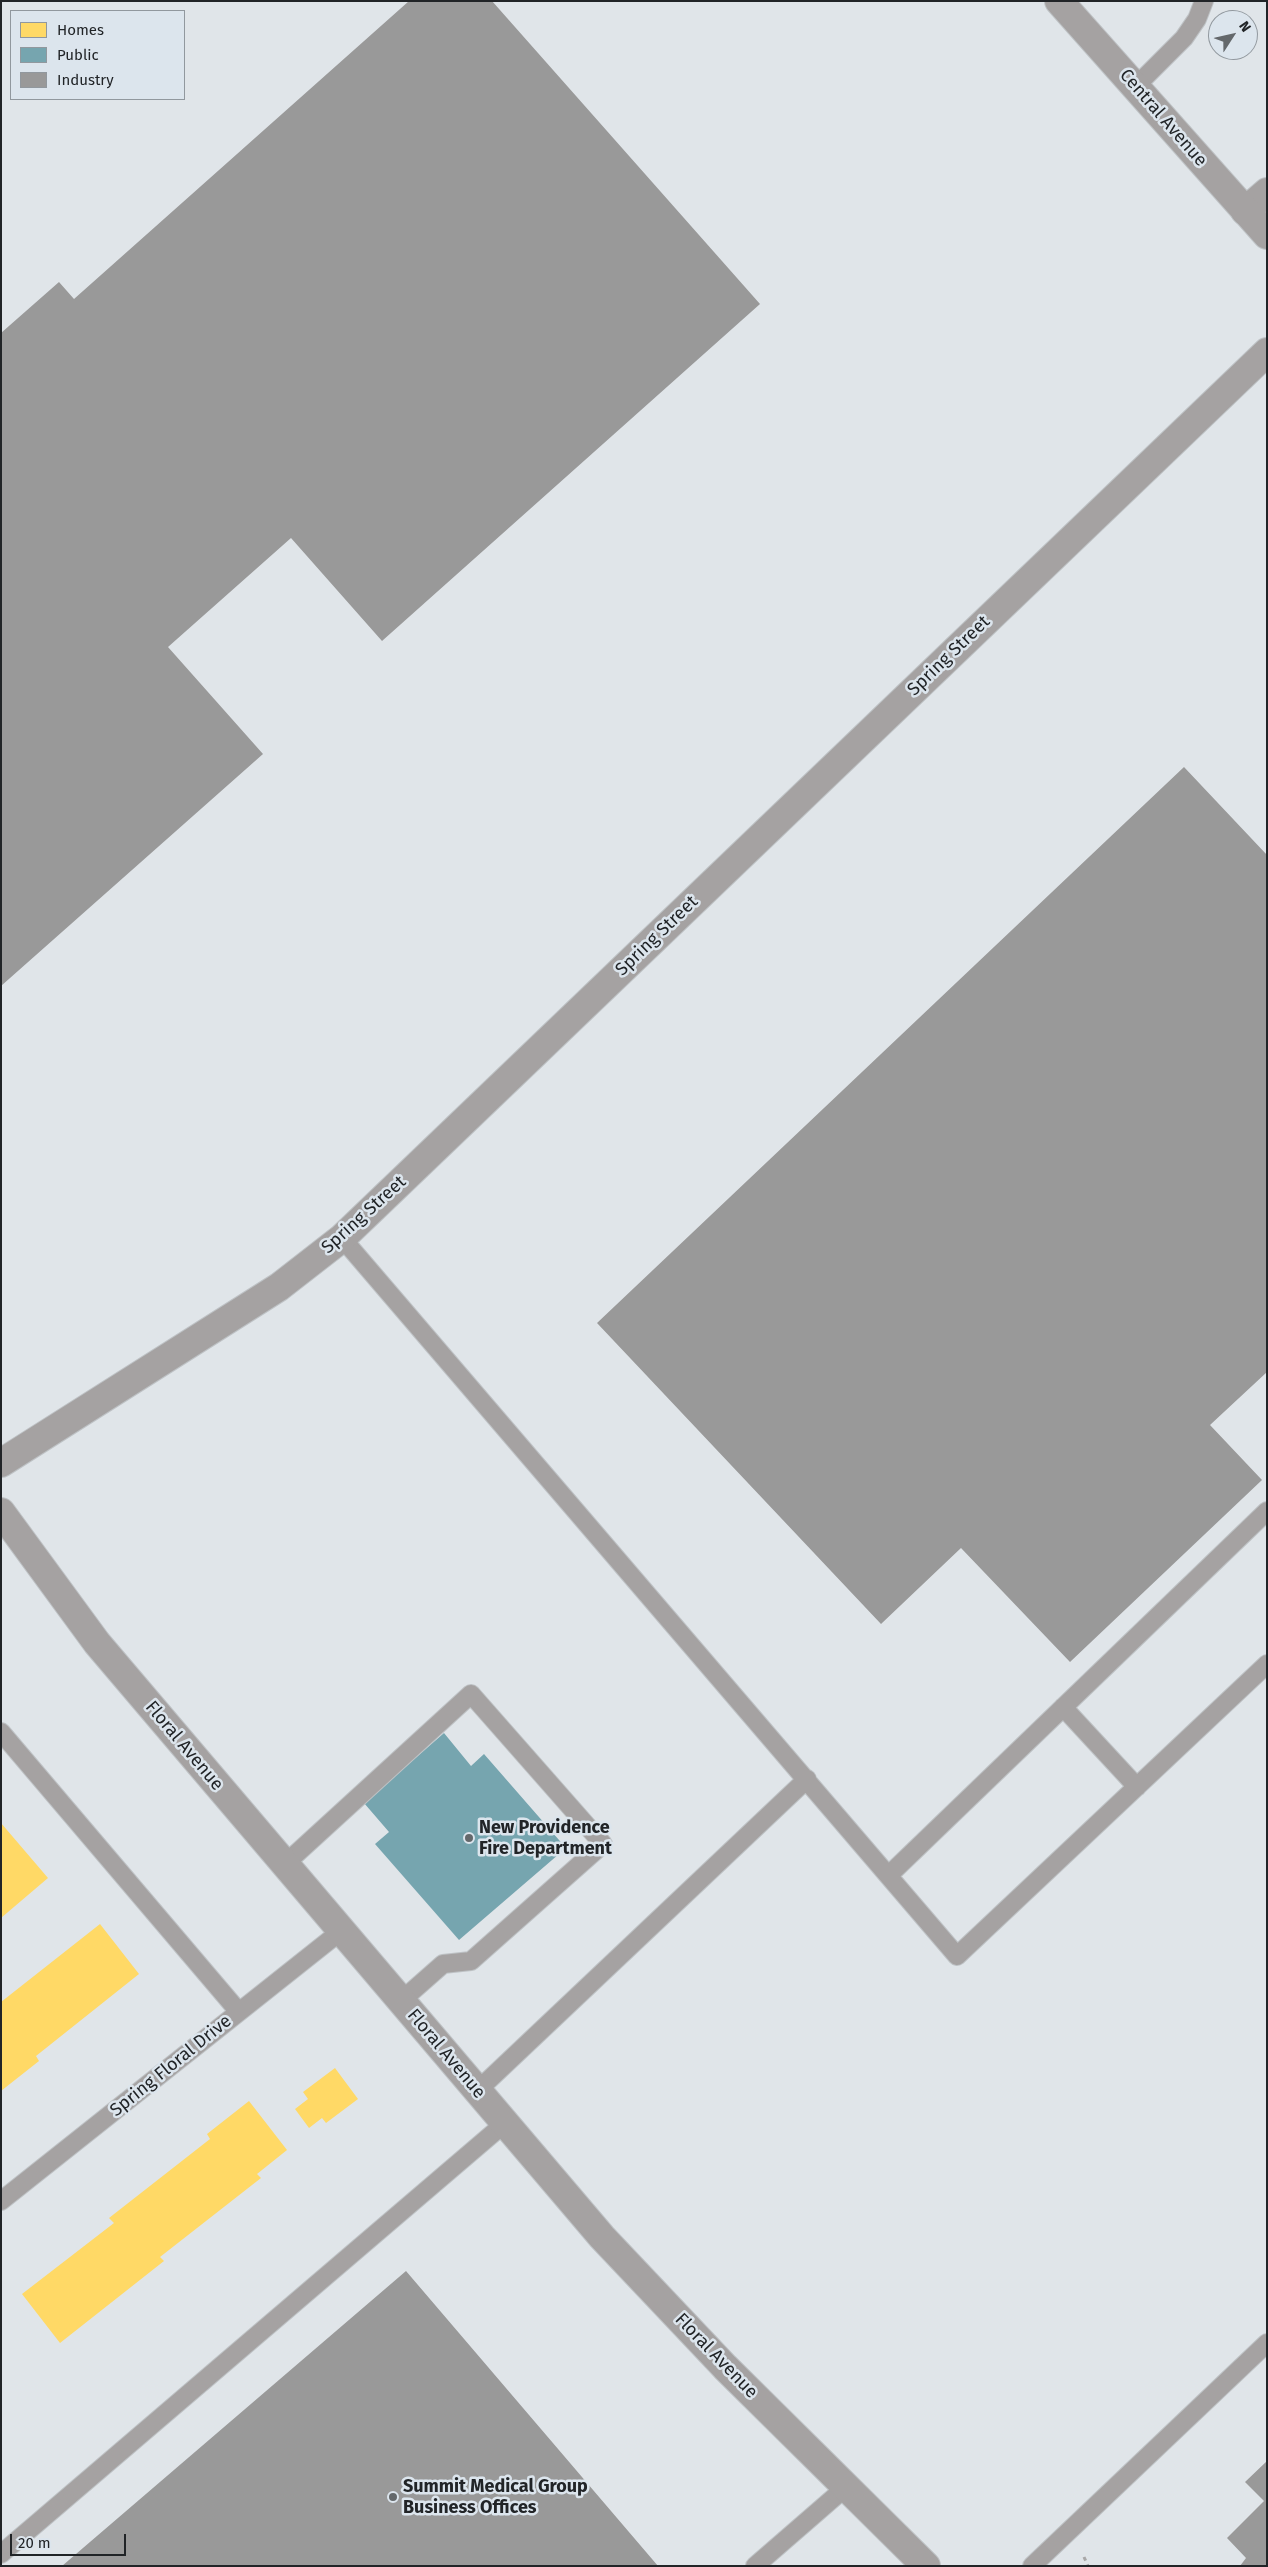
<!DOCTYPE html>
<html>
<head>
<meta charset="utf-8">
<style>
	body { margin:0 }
	#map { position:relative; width:1268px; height:2567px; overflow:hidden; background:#e0e5e9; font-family:"Fira Sans",sans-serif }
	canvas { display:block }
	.frame { position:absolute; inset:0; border:2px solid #212427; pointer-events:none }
	.legend { position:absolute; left:10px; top:10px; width:175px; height:90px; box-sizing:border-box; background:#dce5ed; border:1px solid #91989e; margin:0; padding:6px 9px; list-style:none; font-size:15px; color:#212427 }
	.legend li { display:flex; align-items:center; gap:10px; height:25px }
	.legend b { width:25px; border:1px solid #91989e }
	.north { position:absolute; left:1208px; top:10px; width:50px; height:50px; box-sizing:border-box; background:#dce5ed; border:1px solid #91989e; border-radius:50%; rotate:55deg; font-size:14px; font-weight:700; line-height:20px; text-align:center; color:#212427 }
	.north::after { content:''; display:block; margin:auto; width:18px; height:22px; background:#64686b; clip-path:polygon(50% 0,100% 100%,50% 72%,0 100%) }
	.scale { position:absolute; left:10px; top:2534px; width:116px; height:22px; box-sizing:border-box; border:2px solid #212427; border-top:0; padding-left:6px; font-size:15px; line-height:18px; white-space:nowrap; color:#212427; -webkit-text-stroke:4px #dce5ed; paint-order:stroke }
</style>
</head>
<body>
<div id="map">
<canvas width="1268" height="2567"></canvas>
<div class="frame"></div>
<ul class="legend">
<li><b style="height:14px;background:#ffd966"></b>Homes</li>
<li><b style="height:14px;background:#76a5af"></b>Public</li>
<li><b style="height:14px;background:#999"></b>Industry</li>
</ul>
<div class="north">N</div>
<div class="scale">20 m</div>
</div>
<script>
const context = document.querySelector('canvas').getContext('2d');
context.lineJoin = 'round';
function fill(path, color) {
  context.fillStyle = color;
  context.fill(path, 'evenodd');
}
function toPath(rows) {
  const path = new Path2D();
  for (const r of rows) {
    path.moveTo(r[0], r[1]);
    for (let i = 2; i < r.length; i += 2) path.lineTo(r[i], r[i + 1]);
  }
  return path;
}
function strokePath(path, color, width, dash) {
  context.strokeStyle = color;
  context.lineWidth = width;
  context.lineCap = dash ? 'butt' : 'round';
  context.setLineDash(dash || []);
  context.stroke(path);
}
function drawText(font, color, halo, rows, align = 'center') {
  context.font = font + ' "Fira Sans",sans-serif';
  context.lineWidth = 5;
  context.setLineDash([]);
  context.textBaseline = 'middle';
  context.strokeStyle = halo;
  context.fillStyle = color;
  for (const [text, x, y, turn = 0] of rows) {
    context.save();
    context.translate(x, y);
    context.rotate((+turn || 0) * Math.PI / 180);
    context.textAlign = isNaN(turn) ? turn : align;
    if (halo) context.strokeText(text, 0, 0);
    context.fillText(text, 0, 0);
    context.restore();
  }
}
const homes = toPath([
	[1,1823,48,1878,1,1918],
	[100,1924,139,1974,36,2056,39,2061,1,2091,1,2002],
	[335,2068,358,2099,326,2123,322,2118,309,2128,295,2109,308,2099,303,2092],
	[249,2101,287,2150,257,2174,261,2178,160,2257,164,2261,60,2343,22,2294,114,2223,109,2218,210,2139,207,2134]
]);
const public = toPath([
	[444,1733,471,1766,484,1754,566,1848,459,1940,375,1844,389,1832,364,1803]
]);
const industry = toPath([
	[409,1,492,1,760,304,382,641,291,538,168,647,263,754,1,986,1,333,59,282,74,299],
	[1184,767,1267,855,1267,1372,1210,1425,1262,1480,1070,1662,961,1548,881,1624,597,1323],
	[406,2271,658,2566,62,2566],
	[1267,2461,1267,2566,1240,2566,1246,2558,1227,2538,1264,2501,1245,2482]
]);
const path = toPath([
	[1084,2557,1088,2566]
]);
const service = toPath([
	[1135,87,1184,38,1197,19,1204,1],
	[342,1238,957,1956,1267,1664],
	[1063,1707,1137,1787],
	[1,1732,239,2012],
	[285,1864,471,1694,603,1844,471,1961,443,1964,401,2001],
	[889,1875,1267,1511],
	[477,2091,807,1779],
	[1,2201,341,1931],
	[1,2554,505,2123],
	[755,2566,846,2487],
	[1032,2566,1267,2343]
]);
const minor = toPath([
	[1245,211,1267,192],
	[1,1463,279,1287,342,1238,1267,352],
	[1,1512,97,1643,602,2237,725,2367,926,2566]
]);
const tertiary = toPath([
	[1059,1,1267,235]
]);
const markers = [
	[469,1838,5,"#64686b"],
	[393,2497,5,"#64686b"]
];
const streetNames = [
	["Central Avenue",1163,118,49],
	["Spring Street",949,656,-44],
	["Spring Street",657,936,-44],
	["Spring Street",364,1215,-42],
	["Floral Avenue",184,1746,50],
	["Floral Avenue",446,2054,50],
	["Spring Floral Drive",171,2066,-39],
	["Floral Avenue",716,2356,46]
];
const poiNames = [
	["New Providence",479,1828],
	["Fire Department",479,1849],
	["Summit Medical Group",403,2487],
	["Business Offices",403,2508]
];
fill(homes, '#ffd966');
fill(public, '#76a5af');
fill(industry, '#999');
strokePath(service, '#bec2c5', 20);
strokePath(minor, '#bec2c5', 30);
strokePath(tertiary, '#bec2c5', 30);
strokePath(path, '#a9a8a8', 3, [4, 4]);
strokePath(service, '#a5a2a2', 18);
strokePath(minor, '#a5a2a2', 28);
strokePath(tertiary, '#a5a2a2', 28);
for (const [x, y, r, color] of markers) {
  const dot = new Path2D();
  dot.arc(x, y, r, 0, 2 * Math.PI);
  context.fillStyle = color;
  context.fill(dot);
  strokePath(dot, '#dce5ed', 2);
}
drawText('18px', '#212427', '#dce5ed', streetNames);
drawText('bold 18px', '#212427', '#dce5ed', poiNames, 'left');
</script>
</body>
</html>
